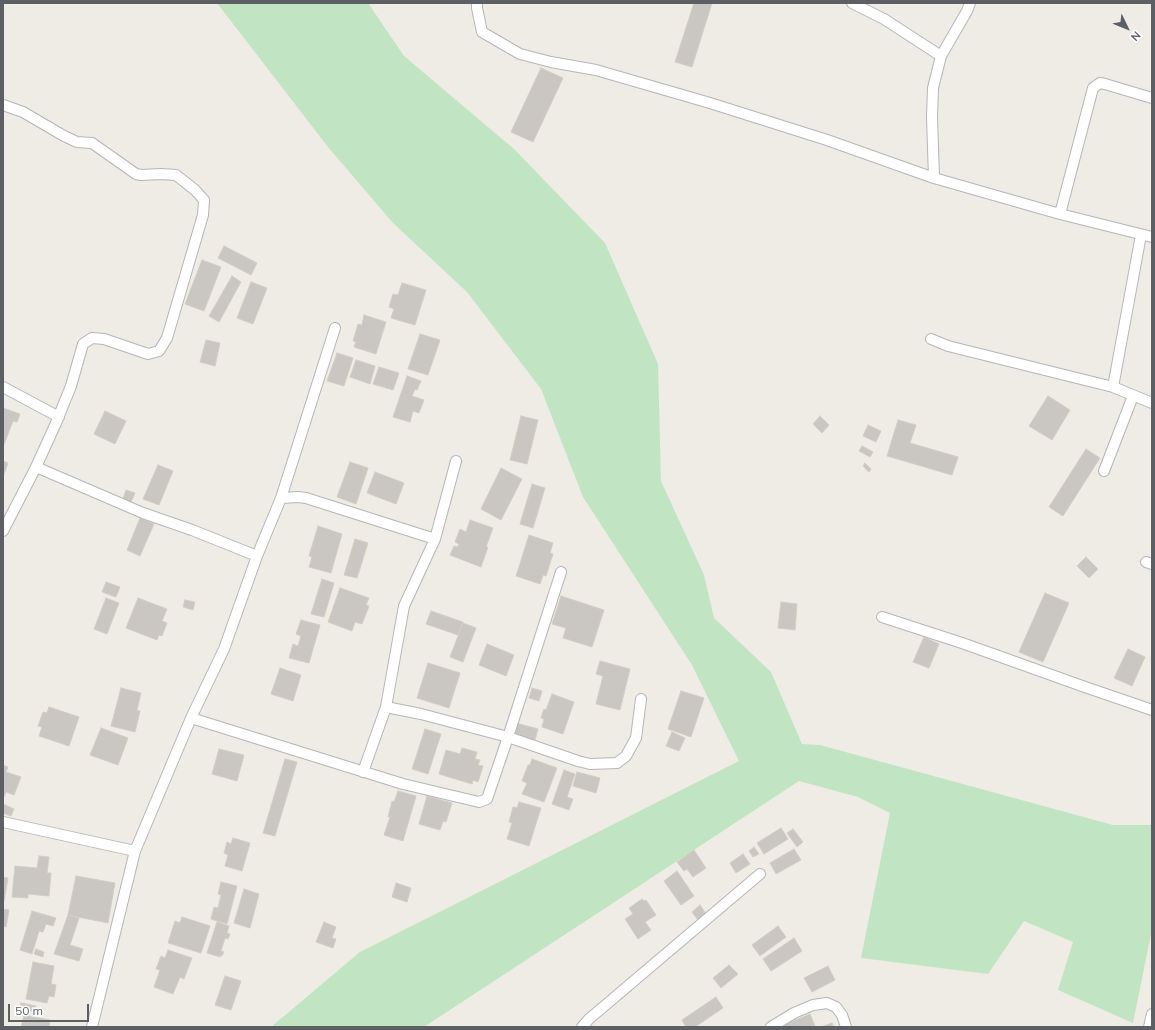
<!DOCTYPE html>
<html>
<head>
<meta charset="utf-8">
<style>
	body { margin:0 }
	#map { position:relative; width:1155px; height:1030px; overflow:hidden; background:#eeece4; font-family:Mulish,sans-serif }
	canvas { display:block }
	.frame { position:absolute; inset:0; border:4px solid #5c5f64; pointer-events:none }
	.north { position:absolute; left:1107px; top:8px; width:40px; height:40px; -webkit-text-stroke:3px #fff; paint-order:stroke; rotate:133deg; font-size:11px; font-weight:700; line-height:16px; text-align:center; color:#5c5f64 }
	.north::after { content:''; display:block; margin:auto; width:14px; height:18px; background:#5c5f64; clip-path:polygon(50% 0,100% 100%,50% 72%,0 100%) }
	.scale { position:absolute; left:8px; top:1004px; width:81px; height:18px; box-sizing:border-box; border:2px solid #5c5f64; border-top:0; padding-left:5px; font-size:12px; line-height:14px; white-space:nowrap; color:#5c5f64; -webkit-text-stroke:3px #fff; paint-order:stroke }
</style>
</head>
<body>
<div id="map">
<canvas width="1155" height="1030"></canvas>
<div class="frame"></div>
<div class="north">N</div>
<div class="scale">50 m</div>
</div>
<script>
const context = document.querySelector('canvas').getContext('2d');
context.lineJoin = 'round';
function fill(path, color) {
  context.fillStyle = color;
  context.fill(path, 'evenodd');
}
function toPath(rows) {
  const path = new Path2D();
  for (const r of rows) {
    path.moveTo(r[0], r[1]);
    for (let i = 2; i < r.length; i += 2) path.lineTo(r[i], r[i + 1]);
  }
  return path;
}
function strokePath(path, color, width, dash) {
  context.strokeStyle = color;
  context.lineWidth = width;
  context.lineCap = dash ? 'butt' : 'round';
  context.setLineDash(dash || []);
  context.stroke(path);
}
const green = toPath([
	[217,3,368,3,404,56,514,149,605,243,658,364,661,481,704,575,714,618,771,672,802,744,820,745,1113,825,1152,825,1152,929,1133,1023,1058,990,1073,942,1024,921,988,974,861,958,890,813,858,797,799,781,424,1027,271,1027,360,952,739,761,692,665,583,497,541,389,467,292,393,223,328,147]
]);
const building = toPath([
	[694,3,712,3,692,67,675,62,694,3],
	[541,68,563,78,533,142,511,132,541,68],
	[224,246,257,263,251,275,218,258,224,246],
	[202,260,221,267,204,311,185,304,202,260],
	[232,276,241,282,219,322,209,316,232,276],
	[251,282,267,288,253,324,237,318,251,282],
	[402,283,426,290,415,325,391,318,394,309,389,307,393,294,398,295,402,283],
	[364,315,386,322,376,354,354,347,356,342,353,341,358,324,362,325,364,315],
	[420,334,440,340,428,375,408,369,420,334],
	[206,340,220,343,215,366,200,362,206,340],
	[337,353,353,358,344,386,327,381,337,353],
	[356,360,375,366,370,384,350,377,356,360],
	[379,367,399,373,393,390,373,384,379,367],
	[407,376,421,381,417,390,415,389,412,396,424,400,419,413,413,411,410,422,393,417,407,376],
	[1048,396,1070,410,1052,440,1029,426,1048,396],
	[3,408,20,414,17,422,13,421,3,447,3,408],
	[105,411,126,421,115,444,94,434,105,411],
	[521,416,538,420,527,464,510,460,521,416],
	[820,416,829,425,822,433,813,424,820,416],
	[898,420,916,425,910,443,958,457,952,475,887,456,898,420],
	[868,425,881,431,876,442,863,436,868,425],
	[862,446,873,452,870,457,859,451,862,446],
	[1086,449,1100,458,1063,516,1049,507,1086,449],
	[3,461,8,463,3,477,3,461],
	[350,462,368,468,356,504,337,497,350,462],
	[865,463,871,469,869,472,863,466,865,463],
	[158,465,173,471,159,505,143,499,158,465],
	[501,468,522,479,501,520,481,509,501,468],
	[375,472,404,483,396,504,367,493,375,472],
	[532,484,545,488,533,528,520,524,532,484],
	[126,490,135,493,131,502,123,499,126,490],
	[140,518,154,524,140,556,127,550,140,518],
	[470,520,493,528,486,547,488,547,481,567,450,555,454,546,458,547,459,544,455,542,460,529,466,532,470,520],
	[318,526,342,534,331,573,309,567,312,557,309,556,318,526],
	[529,535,553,543,550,553,553,554,546,576,543,575,540,584,516,576,529,535],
	[355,539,368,543,357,578,344,575,355,539],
	[1086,557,1098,569,1089,578,1077,566,1086,557],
	[322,579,334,583,324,617,311,614,322,579],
	[106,582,120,587,116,597,102,592,106,582],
	[340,588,369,598,366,605,369,606,362,624,355,622,352,631,328,622,340,588],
	[1045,593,1069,603,1043,662,1019,652,1045,593],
	[561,596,604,610,592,647,563,638,566,628,552,624,561,596],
	[106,598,119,603,107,634,94,629,106,598],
	[138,598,167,609,162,621,167,623,162,636,159,635,157,640,126,628,138,598],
	[185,600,195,602,193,610,183,607,185,600],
	[781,602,797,604,795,630,778,628,781,602],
	[431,611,463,622,458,635,426,624,431,611],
	[301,620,320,625,309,663,289,658,293,644,298,646,301,636,296,634,301,620],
	[463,623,476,628,463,662,450,657,463,623],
	[924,637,939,644,929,668,913,662,924,637],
	[487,644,514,655,506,676,479,665,487,644],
	[1128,649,1145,657,1132,686,1114,678,1128,649],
	[600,661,630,669,620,710,596,704,603,676,596,674,600,661],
	[428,663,460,673,449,708,417,698,428,663],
	[280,668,301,675,293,701,271,694,280,668],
	[121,688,141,693,137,710,140,711,135,732,111,726,121,688],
	[532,688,542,691,539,701,529,698,532,688],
	[681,691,704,698,691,737,668,729,681,691],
	[552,694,574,702,563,734,542,727,544,719,541,718,544,709,546,710,552,694],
	[49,707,79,717,69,746,39,736,42,727,38,726,43,712,47,713,49,707],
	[516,723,538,729,535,740,513,734,516,723],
	[101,728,128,738,118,765,90,755,101,728],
	[425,729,441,734,428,774,412,769,425,729],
	[672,732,685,738,679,751,666,746,672,732],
	[462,748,477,752,475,759,480,760,478,765,483,766,478,782,473,780,472,784,439,774,446,750,460,754,462,748],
	[219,749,244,755,237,781,212,774,219,749],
	[285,759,297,762,275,836,263,833,285,759],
	[532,759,557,768,544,802,522,794,527,783,522,781,528,765,530,765,532,759],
	[3,765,8,767,6,772,21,777,14,795,6,792,4,797,3,797,3,765],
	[564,770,575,774,567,797,573,799,569,810,552,804,564,770],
	[577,772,600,778,596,793,573,786,577,772],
	[398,791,416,796,403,841,384,835,390,817,388,817,392,801,394,802,398,791],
	[427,796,452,803,446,822,443,821,440,830,419,824,427,796],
	[519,802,541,808,529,846,507,839,512,823,509,822,513,807,517,808,519,802],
	[3,804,14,809,11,816,3,813,3,804],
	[781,828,788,839,764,854,757,843,781,828],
	[793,829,803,842,797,847,787,833,793,829],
	[233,838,250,843,242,871,225,866,228,855,224,853,227,842,231,844,233,838],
	[754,847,759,854,753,857,749,851,754,847],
	[794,849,801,860,776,874,770,863,794,849],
	[694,850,706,868,693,877,687,869,684,871,677,862,694,850],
	[743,854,750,864,736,873,730,863,743,854],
	[39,856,49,857,47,873,51,873,49,896,28,894,28,898,12,897,15,866,37,868,39,856],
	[677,871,694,896,681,905,664,881,677,871],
	[76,876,115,883,108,923,68,915,76,876],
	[3,877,8,878,4,901,3,901,3,877],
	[221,882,237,886,227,924,211,919,214,907,218,908,221,895,218,894,221,882],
	[396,883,411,888,407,902,392,897,396,883],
	[244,889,259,894,250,928,234,923,244,889],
	[642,899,644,901,646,900,656,915,645,922,651,930,638,939,625,919,633,914,629,908,642,899],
	[700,905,706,914,698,920,692,912,700,905],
	[3,909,9,910,6,927,3,926,3,909],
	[32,911,56,918,53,926,46,924,43,932,39,931,32,954,20,950,32,911],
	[68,915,79,918,70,945,83,949,79,961,54,954,68,915],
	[182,917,210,926,201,953,168,943,175,921,180,923,182,917],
	[217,922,229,926,227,933,230,934,228,939,225,938,221,951,224,952,222,956,220,955,220,957,207,953,217,922],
	[324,922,336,927,332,938,336,939,333,948,316,942,324,922],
	[778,926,786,937,760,956,752,945,778,926],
	[794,938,802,951,771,971,763,959,794,938],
	[36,949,44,952,43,957,34,954,36,949],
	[168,950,192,958,184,979,180,977,173,994,154,987,160,970,156,969,161,956,165,958,168,950],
	[33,962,54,966,51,984,56,985,54,997,49,996,47,1003,26,999,33,962],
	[729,965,738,974,721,988,713,978,729,965],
	[828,966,835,980,812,992,804,978,828,966],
	[225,976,241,981,231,1010,215,1005,225,976],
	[716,997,723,1008,695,1027,686,1027,682,1020,716,997],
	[21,1003,36,1006,35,1012,20,1008,21,1003],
	[810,1014,815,1026,779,1027,810,1014],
	[24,1015,50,1020,49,1027,21,1027,24,1015],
	[832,1023,834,1027,821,1027,832,1023]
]);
const minor = toPath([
	[477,3,477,8,482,32,520,54,551,62,596,70,710,103,827,140,934,178,1060,214,1152,237],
	[852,3,884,19,941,56],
	[3,105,23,112,64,136,77,142,92,143,136,174,141,175,161,174,176,175,195,190,204,200,203,215,167,338,159,351,148,354,104,339,92,338,83,344,71,386,56,423,36,467,3,531],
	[934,178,932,117,933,88,941,56,967,11,970,3],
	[1060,214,1093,88,1100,83,1105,84,1152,98],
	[931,339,948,346,1113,387,1152,403],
	[3,387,59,417],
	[1113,387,1141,235],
	[36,467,143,513,192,530,257,556],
	[1104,471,1133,396],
	[281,498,298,497,306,498,435,539],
	[1146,562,1152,564],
	[882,617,962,643,1085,687,1152,710],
	[386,707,421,714,508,737,578,761,590,764,617,763,626,756,636,738,641,699],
	[191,718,403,784,479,802,487,799,508,737,561,572],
	[363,772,386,707,404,606,435,539,456,461],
	[3,822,135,851],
	[92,1027,135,851,191,718,224,649,257,556,281,498,335,328],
	[582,1027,589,1019,760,874],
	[771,1027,794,1013,813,1005,827,1003,836,1007,842,1015,846,1027],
	[1149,1027,1152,1014]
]);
fill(green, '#c1e5c2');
fill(building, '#cac6c1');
strokePath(building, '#d3cec2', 1);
strokePath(minor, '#b4b6bb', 12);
strokePath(minor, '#fff', 10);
</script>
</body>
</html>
